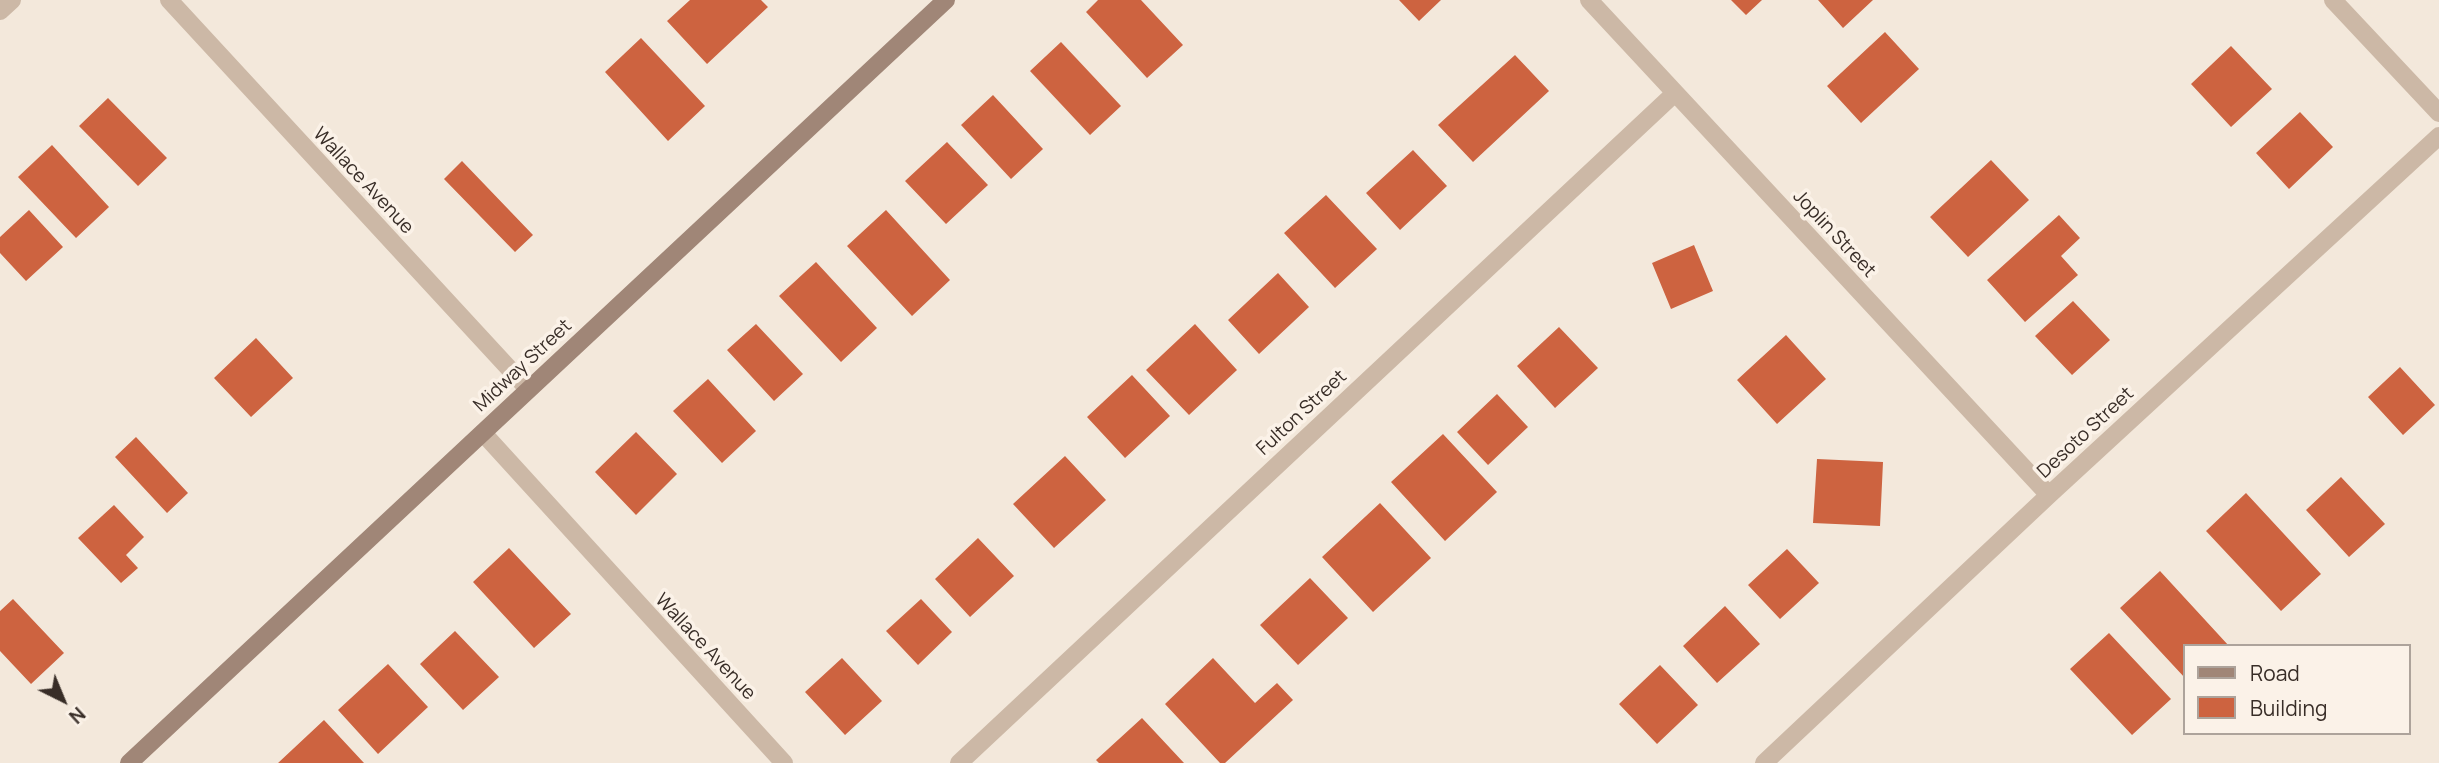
<!DOCTYPE html>
<html>
<head>
<meta charset="utf-8">
<style>
	body { margin:0 }
	#map { position:relative; width:2439px; height:763px; overflow:hidden; background:#f3e8db; font-family:Manrope,sans-serif }
	canvas { display:block }
	.legend { position:absolute; left:2183px; top:644px; width:228px; height:91px; box-sizing:border-box; background:#fbf2e8; border:2px solid #ada39b; margin:0; padding:9px 12px; list-style:none; font-size:21px; color:#382d27 }
	.legend li { display:flex; align-items:center; gap:14px; height:35px }
	.legend b { width:35px; border:2px solid #ada39b }
	.north { position:absolute; left:28px; top:665px; width:70px; height:70px; -webkit-text-stroke:5px #fbf2e8; paint-order:stroke; rotate:137deg; font-size:19px; font-weight:700; line-height:28px; text-align:center; color:#382d27 }
	.north::after { content:''; display:block; margin:auto; width:24px; height:32px; background:#382d27; clip-path:polygon(50% 0,100% 100%,50% 72%,0 100%) }
</style>
</head>
<body>
<div id="map">
<canvas width="2439" height="763"></canvas>
<ul class="legend">
<li><b style="height:9px;background:#a08677"></b>Road</li>
<li><b style="height:19px;background:#cd6340"></b>Building</li>
</ul>
<div class="north">N</div>
</div>
<script>
const context = document.querySelector('canvas').getContext('2d');
context.lineJoin = 'round';
function fill(path, color) {
  context.fillStyle = color;
  context.fill(path, 'evenodd');
}
function toPath(rows) {
  const path = new Path2D();
  for (const r of rows) {
    path.moveTo(r[0], r[1]);
    for (let i = 2; i < r.length; i += 2) path.lineTo(r[i], r[i + 1]);
  }
  return path;
}
function strokePath(path, color, width, dash) {
  context.strokeStyle = color;
  context.lineWidth = width;
  context.lineCap = dash ? 'butt' : 'round';
  context.setLineDash(dash || []);
  context.stroke(path);
}
function drawText(font, color, halo, rows, align = 'center') {
  context.font = font + ' Manrope,sans-serif';
  context.lineWidth = 7;
  context.setLineDash([]);
  context.textBaseline = 'middle';
  context.strokeStyle = halo;
  context.fillStyle = color;
  for (const [text, x, y, turn = 0] of rows) {
    context.save();
    context.translate(x, y);
    context.rotate((+turn || 0) * Math.PI / 180);
    context.textAlign = isNaN(turn) ? turn : align;
    if (halo) context.strokeText(text, 0, 0);
    context.fillText(text, 0, 0);
    context.restore();
  }
}
const building = toPath([
	[690,0,761,0,768,7,707,64,667,21],
	[1098,0,1141,0,1183,45,1147,78,1086,12],
	[1399,0,1441,0,1419,21],
	[1731,0,1762,0,1746,15],
	[1818,0,1873,0,1843,28],
	[1885,32,1919,69,1861,123,1827,86],
	[641,38,705,106,668,141,605,72],
	[1061,42,1121,106,1090,135,1030,71],
	[2231,46,2272,89,2231,127,2191,84],
	[1515,55,1549,91,1473,162,1438,125],
	[993,95,1043,149,1011,179,961,125],
	[108,98,167,158,138,186,79,126],
	[2300,112,2333,147,2289,189,2256,153],
	[947,142,988,185,946,224,905,181],
	[52,145,109,207,76,238,18,177],
	[1413,150,1447,186,1400,230,1366,193],
	[1991,160,2029,200,1968,257,1930,217],
	[462,161,533,235,515,252,444,179],
	[1326,195,1377,249,1335,288,1284,233],
	[29,210,63,247,26,281,0,253,0,237],
	[886,210,950,280,912,316,847,246],
	[2059,215,2080,238,2061,256,2078,275,2025,322,1987,280],
	[1694,245,1713,291,1671,309,1652,263],
	[816,262,877,328,841,362,779,296],
	[1278,273,1309,307,1259,354,1228,320],
	[2073,301,2110,340,2072,375,2035,336],
	[756,324,803,374,774,401,727,350],
	[1195,324,1237,370,1189,415,1146,370],
	[1559,327,1598,368,1555,408,1517,366],
	[1786,335,1826,379,1777,424,1737,380],
	[256,338,293,378,251,417,214,378],
	[2400,367,2435,405,2403,435,2368,397],
	[1132,375,1170,416,1125,458,1087,417],
	[708,379,756,431,722,463,673,411],
	[1497,394,1528,427,1488,465,1457,432],
	[636,432,677,474,636,515,595,472],
	[1443,434,1497,492,1445,541,1391,482],
	[136,437,188,493,167,513,115,457],
	[1065,456,1106,500,1054,548,1013,504],
	[1817,459,1883,462,1880,526,1813,523],
	[2341,477,2385,524,2349,557,2306,510],
	[2246,493,2321,574,2281,611,2206,531],
	[1380,503,1431,558,1373,612,1322,557],
	[114,505,144,537,126,555,138,568,121,583,78,538],
	[978,538,1014,576,970,617,935,579],
	[509,548,571,614,534,648,473,582],
	[1787,549,1819,583,1780,619,1748,585],
	[2160,571,2229,646,2185,646,2185,678,2120,608],
	[1310,578,1348,618,1298,665,1260,625],
	[13,599,64,653,31,684,0,651,0,611],
	[921,599,952,632,918,665,886,631],
	[1725,606,1760,644,1717,683,1683,646],
	[455,631,499,677,463,710,420,664],
	[2109,633,2171,699,2132,735,2070,669],
	[842,658,882,701,845,735,805,692],
	[1213,658,1255,703,1277,683,1293,700,1225,763,1220,763,1165,704],
	[388,664,428,707,378,754,338,710],
	[1660,665,1698,705,1657,744,1619,704],
	[1142,718,1184,763,1099,763,1096,760],
	[324,720,364,763,278,763]
]);
const street = toPath([
	[169,0,528,389],
	[1589,0,2049,495],
	[2333,0,2439,113],
	[0,11,12,0],
	[483,433,784,763],
	[959,763,1675,93],
	[1764,763,2049,495,2439,136]
]);
const secondary = toPath([
	[129,763,946,0]
]);
const streetNames = [
	["Wallace Avenue",363,181,47],
	["Joplin Street",1834,234,47],
	["Midway Street",523,366,-43],
	["Fulton Street",1302,413,-43],
	["Desoto Street",2086,433,-43],
	["Wallace Avenue",705,647,47]
];
fill(building, '#cd6340');
strokePath(street, '#ccb8a6', 18);
strokePath(secondary, '#a08677', 18);
drawText('19px', '#382d27', '#fbf2e8', streetNames);
</script>
</body>
</html>
